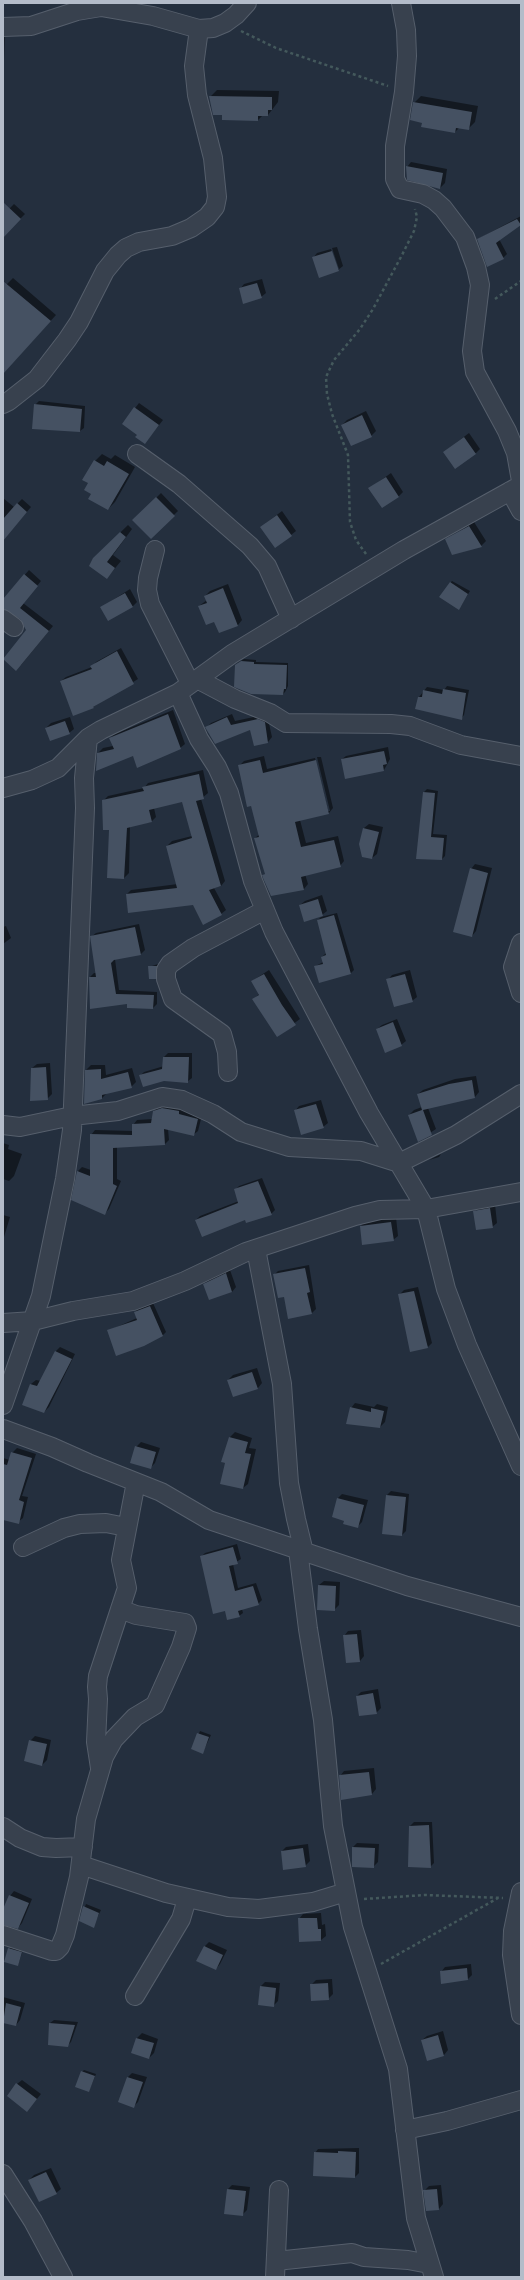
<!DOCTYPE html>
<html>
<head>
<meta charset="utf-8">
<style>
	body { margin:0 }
	#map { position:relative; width:524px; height:2280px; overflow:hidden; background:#242f3e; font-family:"PT Sans Narrow",sans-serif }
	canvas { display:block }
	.frame { position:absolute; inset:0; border:4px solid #b4bcc9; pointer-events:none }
</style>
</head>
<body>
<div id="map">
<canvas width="524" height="2280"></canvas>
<div class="frame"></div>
</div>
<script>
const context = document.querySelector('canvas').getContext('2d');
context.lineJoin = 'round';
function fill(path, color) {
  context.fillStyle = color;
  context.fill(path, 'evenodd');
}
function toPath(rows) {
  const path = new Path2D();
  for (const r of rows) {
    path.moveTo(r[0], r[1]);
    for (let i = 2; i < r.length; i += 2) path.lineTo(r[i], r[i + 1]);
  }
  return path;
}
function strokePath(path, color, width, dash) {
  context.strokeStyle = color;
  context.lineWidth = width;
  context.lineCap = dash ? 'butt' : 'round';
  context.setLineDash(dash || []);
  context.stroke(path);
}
const shadow = toPath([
	[3,29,5,31,3,87],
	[217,90,279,91,278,102,268,115,263,115,258,120,223,114,210,97],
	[421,96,478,106,475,122,468,129,459,128,455,132,423,122,414,103],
	[411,162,447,169,445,183,440,188,407,167],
	[14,204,25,214,3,236,3,215],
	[521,216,521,223,499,239,507,254,503,258,478,239],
	[337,247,343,266,338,270,313,258,317,253,331,249,337,269,339,269,332,248],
	[13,278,56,315,3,373,3,288],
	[262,279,266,293,261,297,240,289,244,284],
	[39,401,85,406,84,428,80,431,33,428,35,405],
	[139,403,163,420,145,443,138,434,123,424],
	[366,411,376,431,371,436,342,425,347,420],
	[469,433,480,449,476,453,444,452],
	[102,454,111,459,115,455,135,467,115,502,108,509,93,493,89,482,95,461],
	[391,473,403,492,398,497,370,488],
	[161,493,178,511,151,537,134,520],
	[3,498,14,507,22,499,31,507,3,540],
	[282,511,296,531,291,535,266,523],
	[474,522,486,541,481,546,446,540],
	[128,525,132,529,113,555,121,561,107,578,94,558],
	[29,570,41,581,23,603,53,626,21,665,28,630,21,618,3,608,3,600],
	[452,581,470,591,461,606,450,583],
	[228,584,242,620,238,625,220,632,215,620,199,606,207,600,205,596,210,591],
	[130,589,137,602,132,607,102,607],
	[121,648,138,679,93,707,73,714,61,681,66,677,92,667,96,662],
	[244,659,256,660,256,662,288,663,288,686,285,692,283,694,238,663],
	[447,686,469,690,464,715,461,719,419,697,427,687,444,690],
	[173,710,185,744,180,748,134,754,98,753,103,748,113,746,110,738,115,734],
	[232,714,235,721,263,715,268,719,272,737,268,742,251,729,206,728,211,723],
	[70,717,74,729,69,733,46,728,51,723],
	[388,747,390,759,384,770,346,778,342,759,346,756],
	[264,756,267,769,315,758,328,811,330,811,317,757,321,757,333,808,329,813,300,820,306,843,338,836,344,861,340,866,305,874,308,884,304,889,263,875,266,873,255,838,260,834,239,766,244,761],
	[203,770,208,793,201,799,225,881,221,886,214,888,226,910,221,914,193,904,127,894,131,890,178,884,167,846,172,841,192,836,183,801,154,808,156,817,151,822,130,826,129,873,124,878,103,801,108,796,144,788,148,783],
	[427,789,438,791,433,834,447,835,445,856,442,859,417,858,424,792],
	[369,824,383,827,377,854,372,858,360,844,364,828],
	[475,864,492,868,476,931,472,936,471,869],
	[322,895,327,911,322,915,300,905,305,901],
	[337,913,354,970,351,973,319,982,316,966,323,962,322,957,326,953,318,920,321,917],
	[139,924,145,950,141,954,115,959,119,990,157,992,157,1004,153,1008,128,1003,90,977,94,973,97,973,91,937,96,933],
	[6,926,11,938,3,944,3,927],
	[158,964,157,976,155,978,149,967],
	[269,970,300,1019,277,1036,254,999,259,994,252,981],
	[410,970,417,997,412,1001,388,980,392,975],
	[397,1019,406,1041,401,1045,377,1029,382,1025],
	[168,1053,192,1053,192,1078,188,1081,140,1076,144,1072,164,1066,164,1057],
	[50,1063,52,1094,47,1099,32,1068,37,1064],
	[91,1065,105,1065,106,1075,132,1068,136,1082,131,1087,107,1093,102,1098,86,1070],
	[476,1076,479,1092,475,1097,428,1108,436,1129,419,1140,409,1115,414,1110,422,1107,418,1094,423,1090,455,1079],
	[321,1100,328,1123,323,1127,295,1111,299,1106],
	[167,1104,202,1115,198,1131,193,1135,168,1129,169,1140,165,1144,117,1147,117,1179,121,1181,109,1209,104,1214,78,1171,82,1167,91,1170,91,1135,95,1130,133,1131,133,1125,137,1120,153,1119,154,1111,158,1107],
	[3,1143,9,1145,8,1149,22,1154,14,1176,9,1181,3,1179],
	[441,1154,439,1157,429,1160],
	[262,1178,275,1210,271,1214,245,1219,196,1220,200,1216,239,1201,235,1190,239,1186],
	[495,1204,497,1223,492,1227,475,1212,479,1207],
	[3,1215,10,1217,4,1237,3,1237],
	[396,1217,398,1236,393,1240,361,1226,365,1221],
	[309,1265,316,1309,312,1313,284,1296,274,1275,278,1271],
	[230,1270,236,1287,232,1292,204,1284,209,1280],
	[418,1287,432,1343,428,1347,399,1295,404,1290],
	[153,1303,166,1332,163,1335,108,1331,137,1318,135,1312,138,1309],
	[60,1347,75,1354,49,1407,44,1412,24,1404,31,1384,36,1380,41,1381,56,1351],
	[257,1368,262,1383,258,1388,234,1396,228,1380,233,1375],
	[355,1403,374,1407,377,1404,388,1407,385,1422,380,1427,348,1423,351,1408],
	[235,1432,252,1438,249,1448,256,1449,248,1484,243,1488,226,1463,222,1462,230,1437],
	[141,1442,160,1448,155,1463,150,1468,136,1447],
	[17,1448,36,1454,22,1496,28,1497,23,1518,18,1522,3,1519,3,1458,10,1460,12,1453],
	[391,1491,409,1494,406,1531,402,1535,387,1495],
	[342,1494,368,1500,362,1522,357,1527,345,1520,338,1498],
	[237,1544,241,1559,233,1564,238,1588,256,1583,262,1600,258,1604,242,1609,243,1613,239,1616,226,1610,201,1557,205,1553],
	[324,1581,340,1582,339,1605,334,1610,319,1585],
	[361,1630,364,1656,360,1661,344,1636,348,1631],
	[378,1689,381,1708,376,1713,357,1696,361,1692],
	[200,1731,211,1735,203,1752,192,1749],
	[35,1736,51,1740,47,1760,42,1765,30,1741],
	[374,1768,376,1789,372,1794,340,1776,344,1771],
	[414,1822,432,1822,434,1863,430,1867,410,1826],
	[357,1843,379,1844,378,1862,373,1867,353,1847],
	[308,1844,310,1861,305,1866,282,1851,286,1847],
	[14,1891,32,1899,22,1923,18,1928,3,1923,3,1912,10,1896],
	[86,1904,101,1910,93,1926,80,1920],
	[321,1913,322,1925,325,1924,326,1936,321,1940,300,1941,299,1919,303,1914],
	[209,1942,227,1950,220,1964,216,1969,205,1946],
	[11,1946,23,1950,18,1965,5,1961],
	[471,1964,472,1975,468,1979,441,1972,445,1967],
	[332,1979,333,1994,328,1999,311,1985,316,1980],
	[265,1982,280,1983,278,2001,273,2006,261,1986],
	[3,1997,25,2003,20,2020,16,2025,3,2022],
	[54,2020,78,2022,71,2042,67,2046,50,2023],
	[443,2031,448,2050,444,2055,428,2060,422,2040,427,2036],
	[142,2033,158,2039,154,2053,149,2058,133,2052,137,2038],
	[84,2070,96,2074,89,2091,82,2072],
	[132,2073,147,2077,138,2102,134,2106,128,2077],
	[22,2080,41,2094,27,2111,17,2084],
	[359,2148,359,2173,355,2177,315,2153,318,2149],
	[51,2168,61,2189,56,2193,29,2180,34,2175],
	[232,2185,250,2187,247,2210,242,2215,228,2189],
	[441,2185,443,2204,439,2209,424,2191,429,2186]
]);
const building = toPath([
	[209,96,272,97,272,110,268,110,268,116,258,116,258,121,222,120,222,115,213,115],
	[413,102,472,112,469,130,456,128,455,133,421,127,422,123,410,120],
	[406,166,443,173,440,189,407,180],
	[3,202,21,219,3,238],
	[517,219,521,225,496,243,504,259,487,267,477,239],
	[332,251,339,271,319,278,312,257],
	[3,281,51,321,3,374],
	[257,283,262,298,243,304,239,288],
	[34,404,82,409,80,432,32,429],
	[134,407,159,425,145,444,135,437,137,435,122,424],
	[362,415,372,437,351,446,341,425],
	[464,437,476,454,455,469,443,452],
	[94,460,104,466,107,461,129,474,108,510,88,499,91,494,84,490,88,483,82,480],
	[386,477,399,497,382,508,368,488],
	[156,497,175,516,151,539,132,520],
	[17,503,27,512,3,541,3,519],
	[277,515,292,536,275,548,260,527],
	[469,526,482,547,452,555,445,539],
	[120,532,126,537,107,562,115,568,107,579,89,566,93,558],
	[24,574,38,586,20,608,49,631,16,671,3,659,26,630,20,619,3,609,3,599],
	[450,582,468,594,459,610,439,597],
	[223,588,238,626,219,633,214,622,206,625,198,606,207,603,204,596],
	[125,593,133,607,108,621,100,607],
	[117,651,134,684,93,707,94,708,73,716,60,681,92,669,90,666],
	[241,661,254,662,254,664,287,665,286,689,284,689,283,695,251,694,234,687,235,665],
	[443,689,466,693,462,720,415,709,418,697,422,697,423,690,442,694],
	[168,714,181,749,137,768,133,756,96,771,97,753,114,749,109,738],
	[227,717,231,725,258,719,265,722,268,743,254,746,250,730,215,744,205,727],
	[65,721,70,734,50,741,45,728],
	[384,751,387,764,383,765,384,771,345,779,341,759],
	[260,760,263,773,316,760,329,814,295,822,301,847,334,840,341,867,301,877,304,890,271,896,263,878,262,875,265,874,254,838,259,837,251,806,247,807,238,765],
	[199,774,204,799,196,801,221,886,209,890,222,915,203,925,193,905,128,913,126,894,177,888,166,846,192,838,182,802,149,810,152,822,127,828,124,879,107,878,109,830,103,830,102,800,144,791,142,787],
	[423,792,435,793,431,837,444,838,442,860,416,859],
	[363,828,379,832,372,859,362,857,359,844],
	[470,868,488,873,472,937,453,932],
	[318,899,323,916,304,922,299,905],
	[334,915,351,974,319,983,314,966,323,964,321,957,326,955,317,920],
	[135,927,141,955,114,960,111,963,116,994,154,995,153,1009,127,1008,127,1004,90,1009,89,977,96,977,90,936],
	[148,966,157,966,156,979,149,979],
	[264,974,282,1005,296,1025,277,1037,252,999,259,995,251,981],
	[405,974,413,1002,394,1007,386,979],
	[393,1022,402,1046,385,1053,376,1029],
	[163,1057,189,1057,188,1083,164,1081,143,1087,139,1075,162,1069],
	[46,1067,48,1100,30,1101,31,1068],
	[101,1069,101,1079,128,1072,132,1088,102,1095,102,1099,84,1104,85,1070],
	[472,1080,475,1098,423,1110,432,1135,418,1142,408,1115,422,1110,417,1094,449,1084],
	[316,1104,324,1128,301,1135,294,1110],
	[162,1108,179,1111,179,1114,198,1119,194,1136,164,1129,165,1145,113,1148,113,1184,117,1186,105,1215,71,1200,77,1171,90,1176,90,1134,132,1135,132,1124,151,1123,153,1111],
	[258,1181,272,1215,246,1223,245,1220,202,1237,195,1220,238,1203,234,1189],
	[490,1208,493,1228,476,1230,473,1211],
	[391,1222,394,1241,362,1245,360,1226],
	[305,1268,310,1292,307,1293,312,1314,288,1319,284,1297,278,1298,273,1274],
	[226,1273,232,1292,209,1300,203,1284],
	[414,1291,428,1348,410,1352,398,1294],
	[150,1306,163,1336,144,1346,116,1356,107,1330,137,1320,134,1312],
	[55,1351,72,1359,44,1413,22,1405,30,1384,37,1386],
	[252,1372,258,1389,233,1397,227,1380],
	[350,1407,371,1412,371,1408,384,1411,380,1428,346,1424],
	[229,1437,248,1442,245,1453,251,1454,243,1489,220,1484,225,1463,221,1462],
	[135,1446,156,1452,151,1469,130,1463],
	[11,1452,32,1458,19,1500,24,1502,19,1524,3,1520,3,1464,7,1465],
	[386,1495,406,1497,402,1536,382,1534],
	[337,1498,364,1505,358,1528,343,1524,344,1521,332,1517],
	[233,1547,238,1564,229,1566,235,1591,253,1586,259,1605,238,1611,240,1617,227,1620,225,1611,213,1614,200,1556],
	[318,1585,336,1586,335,1611,317,1610],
	[357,1634,360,1662,346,1663,343,1635],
	[373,1693,377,1714,359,1716,356,1696],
	[197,1733,209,1737,203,1754,191,1749],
	[29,1740,47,1744,42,1766,24,1761],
	[369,1772,372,1795,341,1800,339,1775],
	[429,1825,431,1868,408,1867,409,1826],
	[352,1847,375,1848,374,1868,352,1867],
	[303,1848,306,1867,283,1870,281,1851],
	[9,1895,29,1903,18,1929,3,1925,3,1909],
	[83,1906,99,1913,94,1928,79,1921],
	[298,1918,317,1918,318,1929,321,1929,321,1941,299,1942],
	[204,1946,223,1955,216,1970,196,1961],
	[8,1948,22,1952,18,1966,4,1962],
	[467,1968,468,1980,441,1984,440,1971],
	[328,1983,329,2000,311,2001,310,1984],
	[260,1986,276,1988,274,2007,258,2005],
	[6,2003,21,2007,16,2026,3,2023],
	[49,2023,75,2025,68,2047,48,2045],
	[438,2035,444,2056,427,2061,421,2040],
	[136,2038,154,2043,149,2059,131,2053],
	[81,2071,95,2076,89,2092,75,2087],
	[127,2077,143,2082,134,2108,118,2102],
	[16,2083,37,2099,27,2112,7,2096],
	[338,2151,356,2152,355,2178,313,2176,314,2152,338,2153],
	[46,2172,57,2194,39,2202,28,2180],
	[227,2189,246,2191,243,2216,224,2214],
	[437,2189,439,2210,426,2211,423,2190]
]);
const path = toPath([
	[241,31,276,48,388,86],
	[495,299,521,281],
	[366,554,356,540,350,522,348,455,332,414,327,394,326,377,334,360,360,329,373,309,402,255,414,231,417,217,415,209],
	[364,1899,425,1895,503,1898],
	[381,1964,498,1898]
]);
const minor = toPath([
	[401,3,406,30,407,56,404,92,395,146,395,179,400,189,423,194,434,200,443,208,465,237,476,267,480,285,472,351,475,372,507,431,516,453,521,481],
	[3,27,31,26,77,11,101,7,153,16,199,29,213,28,225,23,236,15,247,3],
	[3,404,9,401,37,379,67,340,79,322,105,271,118,255,126,248,139,242,172,236,191,228,207,217,215,207,217,197,213,158,197,95,194,66,199,29],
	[137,454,179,484,250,546,267,566,291,619],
	[510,491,521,511],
	[155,550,148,578,147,590,150,604,190,683],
	[3,619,14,627],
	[197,679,235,699,270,713,286,723,391,724,410,726,461,745,521,756],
	[178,693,199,739,217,767,229,793,253,881,274,932,369,1113,426,1209,446,1289,467,1345,521,1466],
	[3,788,32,780,58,768,88,738,101,730,178,693,232,654,404,550,521,485],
	[521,943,513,967,521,993],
	[228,1072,227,1052,222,1034,173,999,166,979,166,970,170,964,193,948,265,910],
	[3,1125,20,1127,72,1116,118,1111,162,1097,182,1100,213,1114,241,1132,289,1147,361,1151,399,1163,456,1135,521,1094],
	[256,1249,282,1384,289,1483,296,1519,304,1552],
	[3,1323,33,1321,73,1311,133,1301,185,1281,246,1252,355,1216,380,1210,426,1209,521,1192],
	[3,1405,41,1296,65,1179,72,1130,85,808,84,778,88,738],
	[3,1429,52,1447,88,1463,161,1492,209,1520,407,1586,521,1617],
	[23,1547,64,1528,80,1524,106,1523,126,1527],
	[298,1550,308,1629,323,1720,333,1826,353,1927,398,2069,416,2218,434,2277],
	[100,1768,96,1742,98,1699,97,1687,98,1676,127,1588,121,1560,136,1482],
	[3,1827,20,1838,42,1847,56,1848,83,1847],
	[81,1865,166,1893,228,1907,259,1909,313,1902,346,1892],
	[521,1892,513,1931,512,1955,521,2015],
	[3,1935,52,1951,56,1951,60,1947,65,1935,79,1877,86,1819,104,1757,114,1739,135,1717,155,1705,181,1647,187,1628,185,1623,136,1615,120,1609],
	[135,1996,181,1919,187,1899],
	[405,2130,447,2121,521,2100],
	[3,2174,33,2221,63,2277],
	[276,2261,352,2253,364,2257,408,2260,429,2264],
	[275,2277,279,2190]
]);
fill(shadow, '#0007');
fill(building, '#455162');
strokePath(minor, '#565f6c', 20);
strokePath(path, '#44595c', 2.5, [3, 3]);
strokePath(minor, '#38414e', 18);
</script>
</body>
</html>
